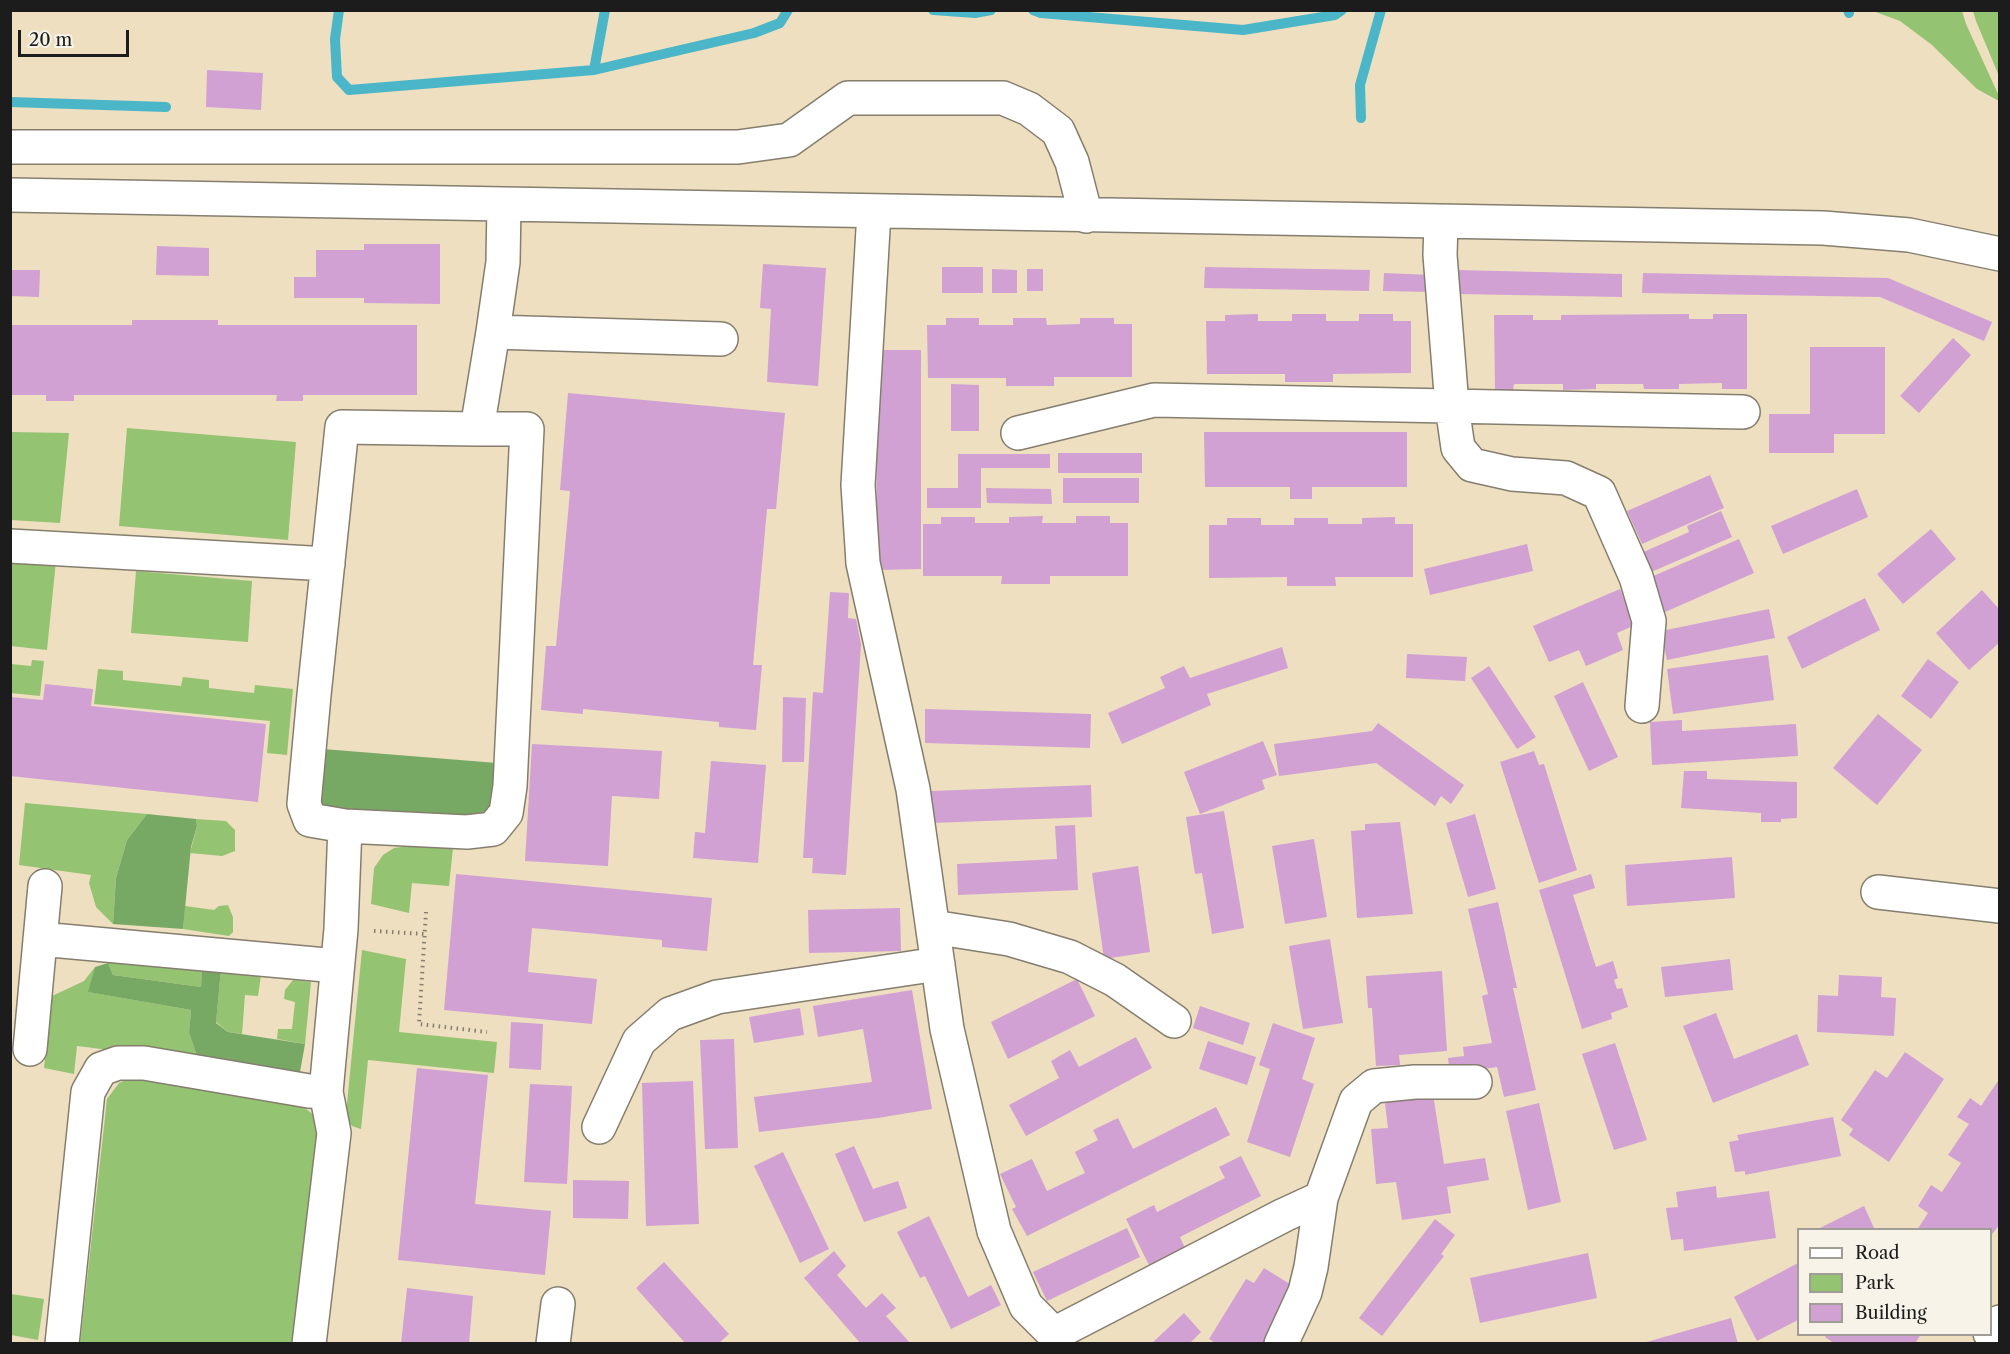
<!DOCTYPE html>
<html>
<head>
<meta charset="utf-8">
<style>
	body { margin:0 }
	#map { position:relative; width:2010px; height:1354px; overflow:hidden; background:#eedfc0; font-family:"Libre Caslon Text",serif }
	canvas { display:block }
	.frame { position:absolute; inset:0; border:12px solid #1c1c1c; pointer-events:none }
	.legend { position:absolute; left:1797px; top:1228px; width:195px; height:108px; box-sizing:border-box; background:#f7f3e8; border:2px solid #9f9d96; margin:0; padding:8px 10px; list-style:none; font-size:18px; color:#1c1c1c }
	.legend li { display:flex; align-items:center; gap:12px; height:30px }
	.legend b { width:30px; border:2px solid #9f9d96 }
	.scale { position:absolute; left:18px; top:30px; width:111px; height:27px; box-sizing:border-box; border:3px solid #1c1c1c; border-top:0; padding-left:8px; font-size:18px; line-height:21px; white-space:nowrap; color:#1c1c1c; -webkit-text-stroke:4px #f7f3e8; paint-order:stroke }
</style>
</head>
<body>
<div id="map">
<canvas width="2010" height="1354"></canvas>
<div class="frame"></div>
<ul class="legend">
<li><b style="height:8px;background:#fff"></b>Road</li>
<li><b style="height:16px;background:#94c372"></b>Park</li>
<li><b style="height:16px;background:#d1a1d3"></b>Building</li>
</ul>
<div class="scale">20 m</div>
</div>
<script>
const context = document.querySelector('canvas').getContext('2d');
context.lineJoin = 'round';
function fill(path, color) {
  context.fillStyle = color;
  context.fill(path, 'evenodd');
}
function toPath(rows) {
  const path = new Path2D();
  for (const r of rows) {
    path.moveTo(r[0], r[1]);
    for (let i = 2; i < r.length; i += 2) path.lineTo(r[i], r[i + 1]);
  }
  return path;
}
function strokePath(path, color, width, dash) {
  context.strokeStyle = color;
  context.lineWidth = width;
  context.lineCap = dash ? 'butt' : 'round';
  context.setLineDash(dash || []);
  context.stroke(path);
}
const green = toPath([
	[1873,11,1962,11,1966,24,1999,96,1999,101,1977,89,1932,45,1900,21],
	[1973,11,1999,11,1999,76,1976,21],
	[127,428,296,442,288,540,119,526],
	[11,432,69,433,60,523,11,520],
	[10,559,56,561,47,650,11,646],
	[136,571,252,581,248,642,131,633],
	[32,660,44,661,40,696,11,693,11,664,31,666],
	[98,669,123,671,123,680,181,686,183,677,209,680,209,688,254,693,255,685,293,689,287,755,267,753,270,721,94,704],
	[25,803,147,814,127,840,116,878,113,924,96,907,89,883,91,875,19,865],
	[196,819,226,821,235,830,235,851,222,856,190,853,197,826],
	[416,845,453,848,449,886,412,883,409,913,371,904,374,868,383,855,394,848],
	[228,905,233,917,233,932,229,936,183,929,185,906,214,910,219,906],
	[362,950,406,959,399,1032,497,1042,494,1073,368,1060,361,1129,352,1126,347,1119,346,1114],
	[108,963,202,966,201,987,113,975],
	[95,967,89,992,191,1010,189,1033,199,1061,77,1046,74,1074,44,1068,52,996,84,981],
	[221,969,228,969,230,973,261,975,258,996,245,995,242,1034,228,1032,216,1022],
	[293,980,311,982,305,1044,277,1039,278,1029,292,1029,295,1002,284,999,285,990],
	[134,1077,298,1103,314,1115,319,1137,292,1343,80,1344,107,1099,119,1083],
	[11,1294,44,1299,38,1340,11,1335]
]);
const forest = toPath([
	[323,749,497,763,493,795,488,810,467,818,332,812,320,806],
	[147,814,196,819,197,826,191,847,183,929,113,924,116,878,127,840],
	[108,963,113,975,201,987,202,966,221,969,216,1023,228,1032,305,1044,300,1072,199,1061,189,1033,191,1010,88,992,95,967]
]);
const stream = toPath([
	[339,10,335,39,337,77,349,90,594,70,754,33,780,23,788,10],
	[933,10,975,13,991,10],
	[1033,10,1041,13,1243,30,1335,15,1342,10],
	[1848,10,1849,13],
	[594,70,605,10],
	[10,102,166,107],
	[1361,118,1360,85,1381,10]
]);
const building = toPath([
	[207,70,263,73,261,110,206,107],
	[364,244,440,244,440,304,364,303,364,298,294,298,294,277,316,277,316,250,364,250],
	[157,246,209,248,209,276,156,275],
	[763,264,826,268,818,386,767,382,771,309,760,308],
	[942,267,983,267,983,293,942,293],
	[1205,267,1370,270,1369,291,1204,288],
	[992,269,1017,270,1017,293,992,293],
	[1027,269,1043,269,1043,291,1027,291],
	[10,270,40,270,39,297,10,296],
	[1457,270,1622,274,1622,297,1457,294],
	[1384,273,1432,275,1432,292,1383,291],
	[1643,273,1888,278,1992,322,1984,341,1880,297,1642,293],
	[1258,314,1258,321,1292,321,1292,314,1326,314,1326,321,1359,321,1359,314,1393,314,1393,321,1411,321,1411,373,1333,374,1333,382,1285,382,1285,374,1207,374,1206,321,1225,321,1225,315],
	[1689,314,1689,319,1713,319,1713,314,1747,314,1747,389,1722,389,1722,383,1679,384,1679,389,1644,389,1643,384,1596,384,1596,389,1563,390,1563,384,1514,384,1513,390,1495,390,1494,315,1533,315,1533,320,1561,320,1561,315],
	[946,318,979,318,979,325,1013,325,1013,318,1046,318,1047,325,1080,324,1080,318,1114,318,1114,324,1132,324,1132,377,1054,377,1054,386,1006,386,1006,378,928,378,927,325,946,325],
	[132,320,218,320,218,325,417,325,417,395,303,395,303,401,276,401,277,395,74,395,74,401,46,401,46,395,10,395,10,325,132,325],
	[1953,338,1971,355,1919,413,1900,396],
	[1810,347,1885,347,1885,434,1834,434,1834,453,1769,453,1769,414,1810,414],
	[876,350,921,350,921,569,877,570],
	[951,384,979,385,979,431,951,431],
	[568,393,785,413,776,509,767,509,753,665,762,665,756,730,719,727,719,722,583,709,583,714,541,710,546,646,556,646,570,491,560,490],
	[1204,432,1407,432,1407,487,1312,487,1312,499,1290,499,1290,487,1205,487],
	[1058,453,1142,453,1142,473,1058,473],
	[958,454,1050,454,1050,468,981,468,981,508,927,508,927,488,958,488],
	[1710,475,1724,508,1642,544,1627,511],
	[1063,478,1139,478,1139,503,1063,503],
	[986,488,1051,489,1052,504,987,503],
	[1857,489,1868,517,1783,554,1771,526],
	[1721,511,1732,537,1649,573,1641,553,1689,532,1687,526],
	[1043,516,1042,523,1076,523,1076,516,1110,516,1110,523,1128,523,1128,576,1050,576,1050,584,1001,584,1002,576,923,576,923,524,941,524,941,517,975,517,975,523,1009,523,1009,517],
	[1395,517,1395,524,1413,524,1413,577,1335,577,1336,586,1287,586,1287,577,1209,578,1209,525,1227,525,1227,518,1261,518,1261,525,1294,525,1294,518,1328,518,1328,524,1362,524,1362,518],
	[1931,529,1956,559,1903,604,1877,574],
	[1739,539,1754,573,1665,612,1651,577],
	[1527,544,1533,571,1430,595,1424,569],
	[1620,589,1635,625,1617,633,1623,650,1586,666,1579,650,1549,662,1533,626],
	[1982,590,2000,610,2000,642,1969,670,1936,633],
	[830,592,849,593,848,618,856,619,861,644,846,875,812,873,813,858,803,858,813,692,823,693],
	[1865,598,1880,630,1802,669,1787,637],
	[1769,609,1775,638,1667,660,1661,631],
	[1282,647,1288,668,1207,694,1211,705,1122,744,1108,713,1165,688,1160,677,1184,666,1190,678],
	[1407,654,1467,657,1465,681,1406,678],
	[1768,655,1774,700,1673,714,1667,669],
	[1928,659,1959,682,1931,719,1901,696],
	[1489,666,1536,737,1517,749,1471,678],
	[1583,682,1618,757,1589,771,1554,696],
	[45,684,93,689,91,706,266,724,258,802,10,776,10,697,43,700],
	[783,697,806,698,804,762,782,762],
	[925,709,1091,714,1090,748,925,743],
	[1878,714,1922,750,1877,805,1833,768],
	[1682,720,1682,731,1796,724,1798,756,1652,765,1650,722],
	[1378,723,1464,785,1451,804,1441,796,1435,806,1376,763,1279,776,1274,744,1372,731],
	[1263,741,1277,775,1262,780,1265,789,1200,814,1184,772],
	[532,744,662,751,659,799,612,796,608,866,525,861],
	[1534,751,1539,765,1544,764,1577,870,1539,883,1500,762],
	[711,761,766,765,758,863,693,858,695,832,705,833],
	[1684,771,1707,771,1707,779,1797,782,1797,818,1781,819,1781,822,1761,822,1761,813,1681,808],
	[1091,785,1092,817,932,823,931,791],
	[1224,811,1244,928,1212,934,1202,873,1195,874,1186,817],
	[1475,814,1496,889,1468,897,1446,823],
	[1400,822,1413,914,1357,918,1351,831,1365,830,1365,824],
	[1075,825,1078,890,958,895,957,864,1057,859,1055,826],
	[1314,839,1327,917,1285,924,1272,846],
	[1732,857,1735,898,1627,906,1625,865],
	[1138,866,1150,952,1104,959,1092,873],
	[456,874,712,898,707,951,662,947,662,940,532,928,528,972,597,979,592,1024,444,1010],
	[1591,874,1595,888,1573,895,1596,967,1613,961,1618,978,1614,980,1617,989,1622,988,1628,1007,1611,1013,1612,1019,1582,1029,1539,890],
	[1498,902,1517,988,1513,988,1536,1090,1504,1097,1497,1067,1450,1074,1448,1058,1464,1056,1463,1047,1492,1043,1482,996,1488,994,1468,909],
	[900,908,901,951,809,953,808,910],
	[1330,939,1343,1023,1303,1029,1289,946],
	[1730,959,1733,990,1665,997,1661,967],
	[1442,971,1447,1051,1399,1055,1400,1065,1376,1066,1372,1008,1368,1008,1366,976],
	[1839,975,1882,977,1881,997,1896,998,1894,1036,1817,1032,1818,995,1838,996],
	[1077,979,1095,1016,1008,1059,991,1022],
	[912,990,932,1109,878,1118,759,1132,754,1097,872,1082,863,1029,818,1037,813,1006],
	[1200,1006,1250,1023,1243,1045,1193,1028],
	[800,1008,804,1035,754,1043,749,1017],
	[1716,1013,1734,1059,1797,1034,1809,1065,1713,1103,1683,1026],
	[511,1022,543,1024,541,1070,509,1068],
	[1273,1023,1315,1038,1302,1079,1314,1084,1290,1157,1247,1142,1270,1069,1259,1065],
	[1136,1037,1152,1068,1026,1136,1009,1105,1059,1078,1051,1061,1070,1050,1079,1067],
	[734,1039,738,1148,705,1149,700,1040],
	[1208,1041,1256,1057,1247,1085,1199,1069],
	[1615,1043,1647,1140,1614,1150,1582,1054],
	[1905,1052,1944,1079,1889,1162,1849,1135,1853,1129,1841,1120,1875,1070,1887,1078],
	[417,1068,488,1075,475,1204,551,1211,545,1275,398,1260],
	[2000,1078,2000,1224,1990,1237,1990,1230,1917,1230,1928,1213,1918,1206,1931,1185,1942,1192,1961,1163,1948,1155,1969,1124,1957,1117,1970,1098,1981,1106],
	[693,1081,699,1224,646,1226,642,1083],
	[530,1084,572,1086,567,1184,524,1182],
	[1432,1088,1444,1164,1485,1158,1489,1180,1447,1187,1451,1213,1402,1220,1396,1182,1376,1184,1371,1129,1388,1128,1384,1095],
	[1539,1103,1561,1202,1528,1210,1506,1111],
	[1216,1107,1230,1135,1027,1236,1012,1209,1016,1207,1000,1174,1032,1159,1047,1191,1085,1173,1075,1152,1098,1140,1093,1130,1118,1118,1133,1149],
	[1833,1117,1841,1156,1745,1175,1745,1171,1735,1172,1729,1142,1739,1140,1737,1135],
	[854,1146,873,1189,898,1181,907,1208,864,1222,835,1154],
	[783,1152,829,1249,800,1263,754,1166],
	[1241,1156,1261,1196,1180,1237,1188,1255,1153,1273,1126,1219,1154,1205,1157,1212,1225,1178,1219,1167],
	[573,1180,629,1181,628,1219,573,1218],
	[1716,1186,1717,1198,1769,1191,1776,1238,1684,1251,1683,1239,1671,1240,1666,1208,1678,1207,1676,1192],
	[1864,1206,1875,1230,1816,1230],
	[929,1216,968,1297,991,1285,1001,1305,951,1329,925,1276,920,1278,897,1232],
	[1435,1219,1455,1235,1441,1254,1444,1256,1382,1336,1359,1318],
	[1127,1228,1140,1257,1047,1301,1033,1272],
	[834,1251,846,1266,837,1275,866,1308,882,1293,896,1308,886,1316,911,1344,861,1344,804,1278],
	[1588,1253,1597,1298,1480,1323,1470,1278],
	[664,1262,729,1334,718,1344,686,1344,636,1288],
	[1798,1263,1798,1320,1757,1341,1734,1297],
	[1264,1268,1298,1289,1265,1344,1217,1344,1209,1339,1246,1279,1254,1283],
	[407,1288,473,1296,469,1344,401,1344],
	[1184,1313,1201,1332,1189,1344,1151,1344],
	[1731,1318,1738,1344,1643,1344,1643,1343],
	[1826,1334,1921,1334,1915,1344,1835,1344,1825,1337]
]);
const path = toPath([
	[426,912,419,1024,487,1032],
	[374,931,424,934]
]);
const minor = toPath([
	[10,147,738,147,789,140,848,98,1003,98,1029,109,1058,131,1072,162,1086,216],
	[10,195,1823,228,1909,235,2000,254],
	[874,212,858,485,863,563,913,789,947,1029,994,1231,1026,1306,1054,1334,1284,1215,1321,1198,1356,1101,1374,1086,1415,1082,1475,1082],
	[1441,222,1440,255,1452,406,1458,448,1472,465,1512,474,1566,478,1599,493,1636,577,1649,621,1642,706],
	[493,332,721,339],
	[1018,433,1154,400,1743,412],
	[10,546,328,564],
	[345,826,467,832,493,829,506,813,510,786,527,429,477,429],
	[1878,892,2000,906],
	[933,927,1009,939,1070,957,1115,980,1174,1021],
	[40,939,337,966],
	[30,1049,45,886],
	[599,1127,639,1041,670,1014,717,997,938,964],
	[1990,1333,2000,1322],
	[62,1344,88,1092,101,1069,118,1063,144,1063,309,1091,326,1092],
	[309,1344,334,1133,326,1092,341,929,345,826,310,820,304,804,314,695,342,427,477,429,493,332,503,262,504,204],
	[553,1344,558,1304],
	[1281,1344,1305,1292,1311,1267,1321,1198]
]);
fill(green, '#94c372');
fill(forest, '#77a964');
strokePath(stream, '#4ab6c7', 10);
fill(building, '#d1a1d3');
strokePath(minor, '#857e6e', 36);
strokePath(path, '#857e6e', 4, [1.5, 4.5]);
strokePath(minor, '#fff', 33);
</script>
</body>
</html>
